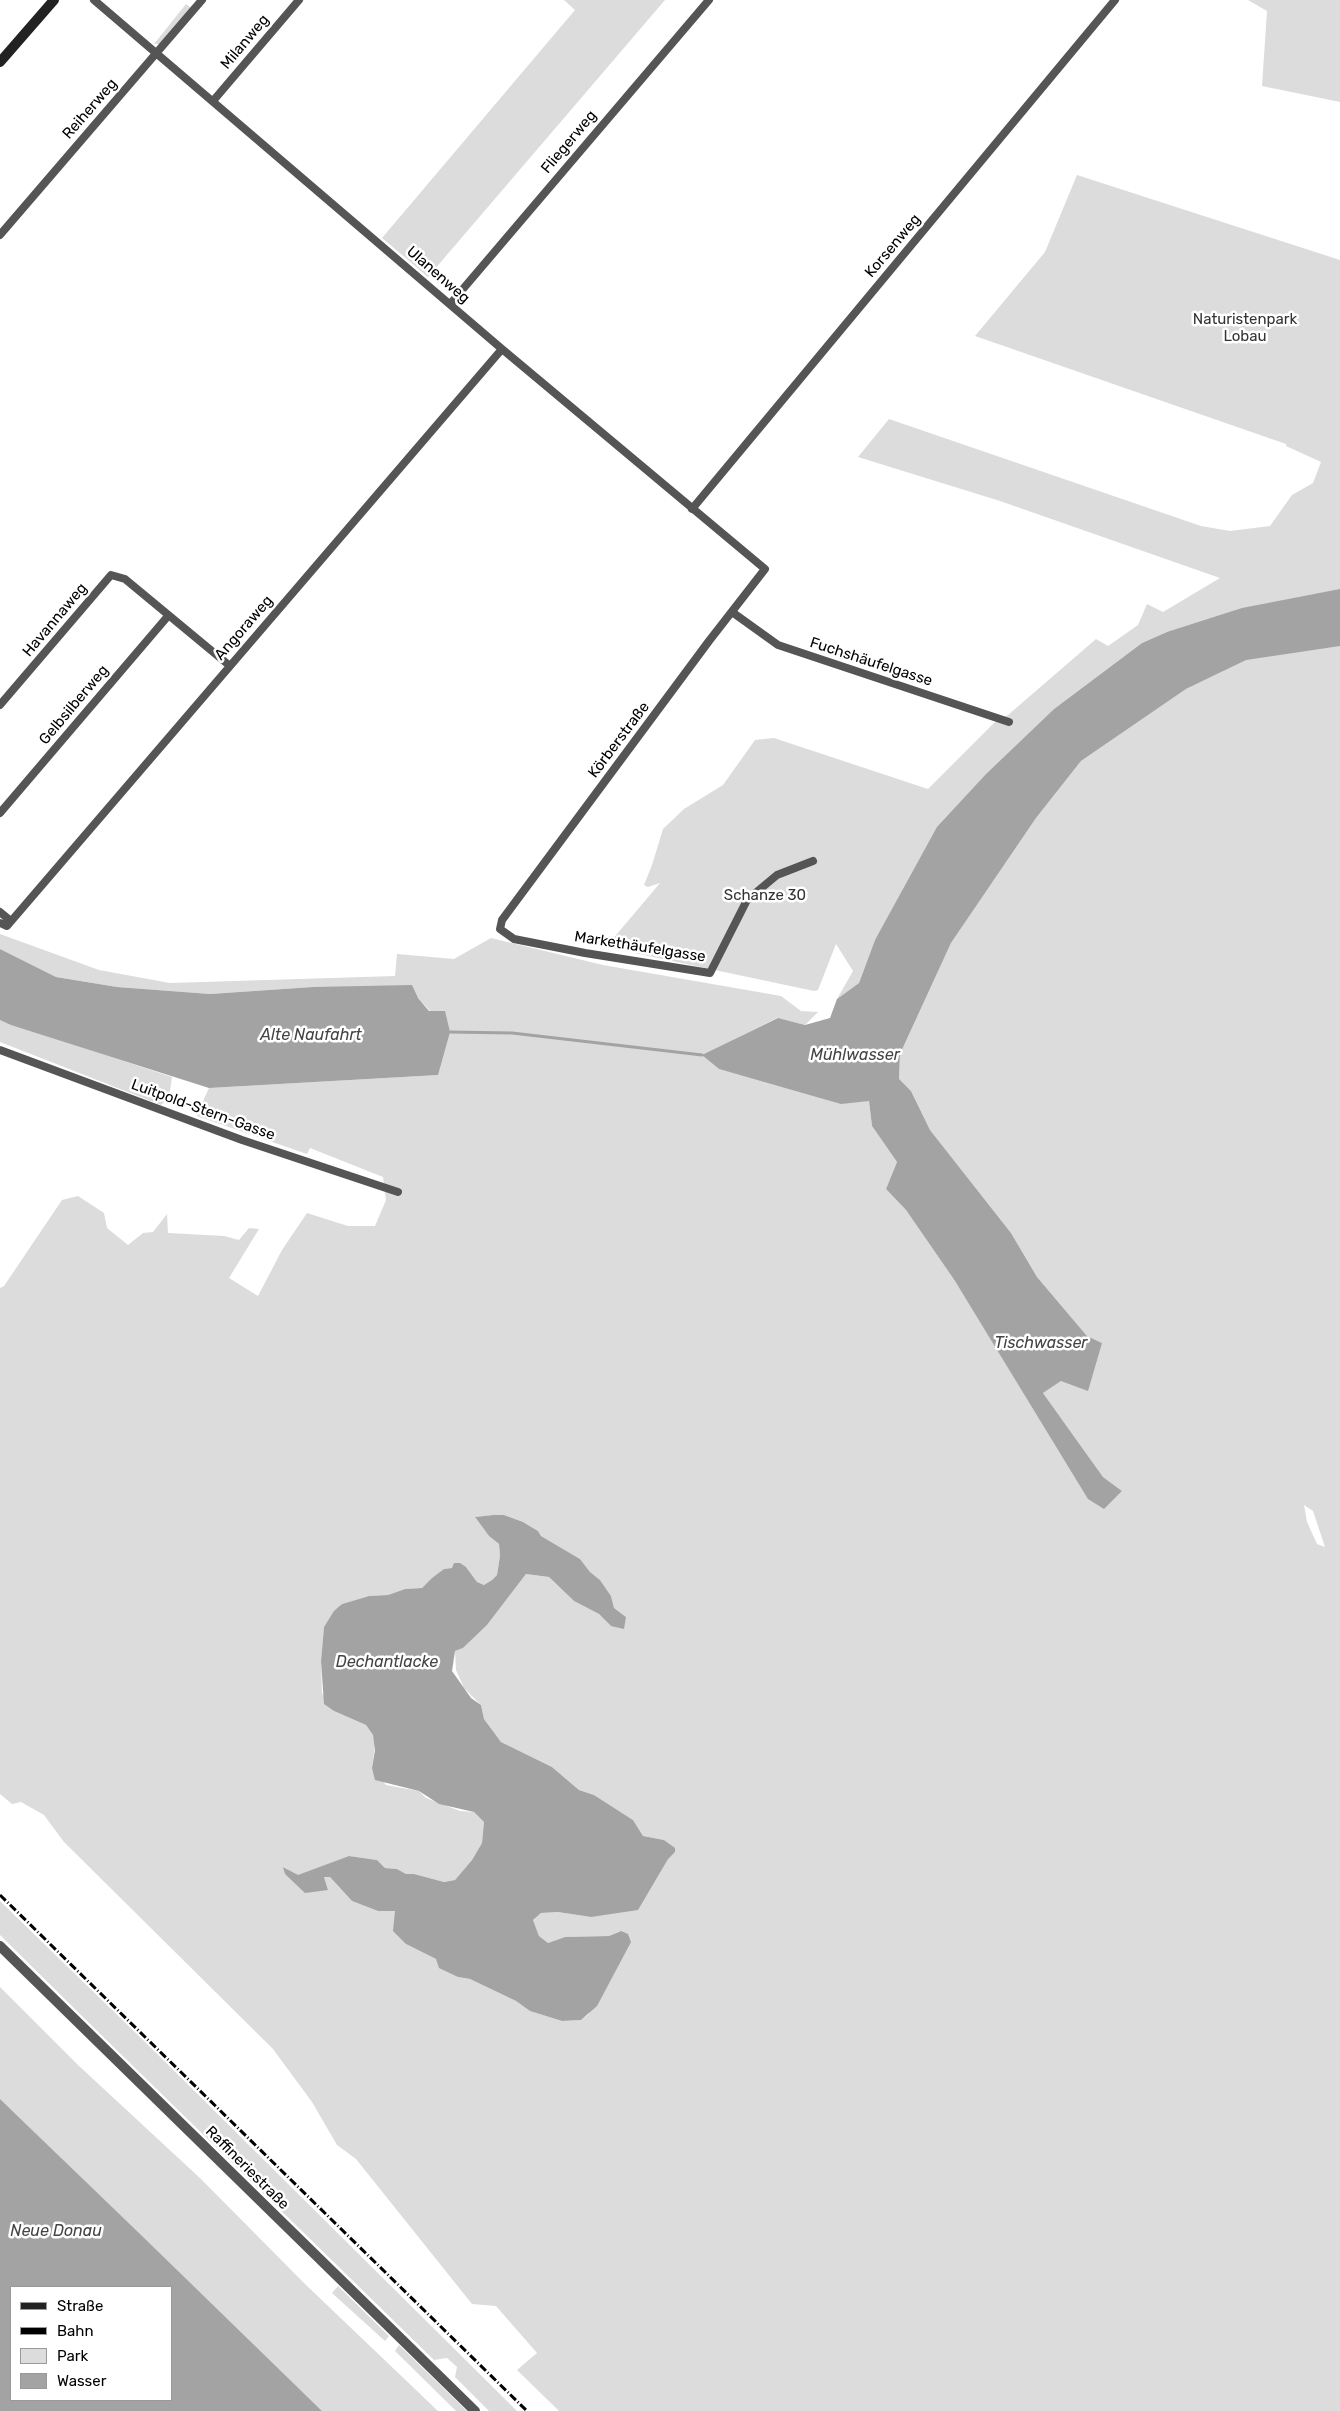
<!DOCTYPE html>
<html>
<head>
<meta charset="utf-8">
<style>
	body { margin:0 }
	#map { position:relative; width:1340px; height:2411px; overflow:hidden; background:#fff; font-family:Rubik,sans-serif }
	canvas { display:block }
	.legend { position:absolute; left:10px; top:2286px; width:162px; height:115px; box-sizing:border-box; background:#fff; border:1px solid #999; margin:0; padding:6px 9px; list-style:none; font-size:15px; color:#000 }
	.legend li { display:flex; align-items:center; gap:10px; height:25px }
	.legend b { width:25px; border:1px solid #999 }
</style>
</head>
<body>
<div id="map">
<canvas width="1340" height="2411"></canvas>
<ul class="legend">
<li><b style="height:6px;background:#222"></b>Straße</li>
<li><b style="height:6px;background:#000"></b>Bahn</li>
<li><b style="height:14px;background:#dcdcdc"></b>Park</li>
<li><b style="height:14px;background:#a3a3a3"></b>Wasser</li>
</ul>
</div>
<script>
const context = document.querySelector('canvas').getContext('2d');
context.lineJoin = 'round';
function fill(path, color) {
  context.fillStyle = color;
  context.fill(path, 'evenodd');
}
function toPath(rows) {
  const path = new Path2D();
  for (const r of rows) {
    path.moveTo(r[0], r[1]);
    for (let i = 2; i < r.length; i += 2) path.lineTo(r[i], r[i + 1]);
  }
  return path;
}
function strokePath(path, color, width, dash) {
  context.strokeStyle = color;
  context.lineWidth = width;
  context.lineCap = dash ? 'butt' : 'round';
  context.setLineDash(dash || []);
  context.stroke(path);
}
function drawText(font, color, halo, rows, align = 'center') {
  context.font = font + ' Rubik,sans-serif';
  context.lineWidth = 5;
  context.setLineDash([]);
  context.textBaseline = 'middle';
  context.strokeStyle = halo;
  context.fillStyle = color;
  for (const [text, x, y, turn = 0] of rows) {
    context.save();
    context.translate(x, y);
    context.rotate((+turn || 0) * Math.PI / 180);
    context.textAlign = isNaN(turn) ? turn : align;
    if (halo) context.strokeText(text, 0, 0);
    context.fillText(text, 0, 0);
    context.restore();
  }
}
const green = toPath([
	[564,0,665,0,428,277,382,238,575,10],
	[1248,0,1340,0,1340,102,1262,86,1267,11],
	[186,4,191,8,161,44,154,44],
	[1077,175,1340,260,1340,2411,559,2411,517,2370,537,2353,496,2306,472,2304,356,2159,337,2145,312,2102,273,2049,64,1842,44,1815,21,1802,12,1804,0,1794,0,1288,4,1286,62,1200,78,1196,104,1213,107,1228,128,1245,143,1233,153,1232,167,1214,168,1233,224,1236,239,1240,249,1228,259,1229,229,1278,258,1296,282,1250,307,1213,348,1226,375,1226,386,1200,383,1177,310,1148,307,1154,197,1116,199,1110,209,1088,438,1075,445,1011,430,1011,418,998,313,987,210,994,117,987,56,977,0,949,0,934,99,970,170,983,395,976,397,954,454,959,491,938,603,965,781,996,801,1011,818,1012,805,1025,777,1018,703,1055,719,1069,756,1079,869,1101,872,1126,897,1162,886,1189,906,1210,955,1281,1021,1386,1104,1508,1122,1491,1103,1477,1043,1393,1061,1381,1102,1343,1087,1336,1037,1277,1011,1233,930,1130,911,1091,899,1080,900,1054,951,943,1036,818,1081,761,1186,689,1223,671,1167,632,1142,643,1054,709,987,773,875,940,859,983,837,999,853,971,836,944,818,990,814,991,606,947,660,883,648,887,644,885,652,865,663,829,684,809,723,785,755,740,774,738,928,789,994,723,1008,715,1096,639,1108,646,1138,625,1147,604,1163,612,1220,578,1000,501,858,457,889,419,1201,526,1230,531,1270,526,1292,495,1313,483,1321,462,1286,446,1286,444,975,336,1045,252],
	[1304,1505,1313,1511,1325,1547,1317,1544,1307,1522],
	[493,1515,504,1515,523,1522,538,1531,541,1536,580,1559,590,1572,600,1580,611,1596,614,1608,626,1617,611,1626,599,1614,574,1601,549,1577,526,1574,487,1625,463,1648,455,1651,456,1670,464,1688,481,1705,484,1719,501,1742,552,1767,579,1790,594,1795,633,1820,643,1836,664,1840,675,1852,591,1917,558,1912,541,1913,533,1920,539,1936,548,1943,565,1937,609,1936,620,1931,589,2014,581,2020,562,2021,530,2011,516,2001,470,1979,458,1977,436,1959,406,1944,395,1911,378,1911,352,1901,330,1877,324,1877,328,1890,285,1874,284,1867,298,1876,349,1856,377,1860,385,1868,397,1869,406,1874,414,1874,444,1882,455,1880,472,1860,482,1843,484,1822,474,1812,460,1811,426,1798,419,1791,386,1785,372,1768,375,1745,373,1735,366,1725,334,1711,322,1693,321,1661,324,1627,342,1604,369,1596,388,1595,405,1589,422,1588,444,1569,452,1568,466,1567,477,1582,484,1585,492,1580,497,1575,500,1556,499,1544,489,1536,475,1517],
	[0,1020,172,1077,169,1098,161,1105,0,1042],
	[0,1901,143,2040,517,2411,489,2411,455,2377,457,2367,447,2358,434,2360,90,2024,0,1935],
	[0,1987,78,2065,201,2179,305,2284,438,2411,322,2411,0,2099],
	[338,2286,389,2336,385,2341,332,2293],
	[399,2345,467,2411,456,2411,395,2351]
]);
const water = toPath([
	[1340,589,1340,646,1246,660,1186,689,1081,761,1036,818,951,943,900,1054,899,1079,911,1091,930,1130,1011,1233,1037,1277,1087,1336,1102,1343,1088,1391,1061,1381,1043,1393,1103,1477,1122,1491,1104,1509,1088,1499,955,1281,906,1210,886,1189,897,1162,872,1126,869,1101,841,1104,719,1069,702,1055,778,1018,805,1025,830,1018,837,999,859,983,875,940,937,827,987,773,1054,709,1142,643,1167,632,1242,608],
	[0,949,56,977,117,987,210,994,313,987,412,985,418,998,429,1011,445,1011,450,1032,438,1075,209,1088,11,1025,0,1020],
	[493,1515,504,1515,523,1522,538,1531,541,1536,580,1559,590,1572,600,1580,611,1596,614,1608,626,1617,624,1629,611,1626,599,1614,574,1601,549,1577,526,1574,487,1625,463,1648,455,1651,452,1671,471,1698,481,1705,484,1719,501,1742,552,1767,579,1790,594,1795,633,1820,643,1836,664,1840,675,1848,675,1852,668,1859,638,1910,591,1917,558,1912,541,1913,533,1920,539,1936,548,1943,565,1937,609,1936,621,1931,628,1934,631,1942,597,2006,581,2020,562,2021,530,2011,516,2001,470,1979,458,1977,439,1968,436,1959,406,1944,393,1931,395,1911,378,1911,352,1901,330,1877,324,1877,328,1890,305,1893,285,1874,283,1867,298,1875,349,1856,377,1860,385,1868,397,1869,406,1874,414,1874,444,1882,455,1880,472,1860,482,1843,484,1822,474,1812,439,1804,419,1791,375,1780,372,1768,375,1750,373,1735,366,1725,334,1711,324,1704,321,1661,324,1627,334,1611,342,1604,369,1596,388,1595,405,1589,422,1588,432,1578,444,1569,452,1568,454,1563,460,1563,466,1567,477,1582,484,1585,492,1580,497,1575,500,1556,499,1544,489,1536,475,1517],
	[0,2099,140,2234,322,2411,0,2411],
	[11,2287,171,2287,171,2400,11,2400]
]);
const stream = toPath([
	[450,1032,512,1033,702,1055]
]);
const minor = toPath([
	[94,0,502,349,765,569,709,641,502,920,500,929,514,939,585,953,710,973,747,900,777,875,813,861],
	[213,101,299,0],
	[0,235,202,0],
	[451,303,709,0],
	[692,509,1115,0],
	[732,612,778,645,1009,722],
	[0,705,111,575,125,579,230,666],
	[0,813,168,616],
	[0,912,11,921],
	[0,923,7,926,502,349],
	[0,1050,242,1140,398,1192]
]);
const tertiary = toPath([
	[0,1946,475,2411]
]);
const secondary = toPath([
	[0,62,54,0]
]);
const rail = toPath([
	[0,1895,527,2411]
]);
const streetNames = [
	["Milanweg",245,42,-50],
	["Reiherweg",90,109,-49],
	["Fliegerweg",569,142,-50],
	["Korsenweg",893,246,-50],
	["Ulanenweg",438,275,41],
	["Havannaweg",55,620,-50],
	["Angoraweg",244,628,-49],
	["Fuchshäufelgasse",871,662,18],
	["Gelbsilberweg",74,705,-50],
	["Körberstraße",619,740,-53],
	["Markethäufelgasse",640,947,9],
	["Luitpold-Stern-Gasse",203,1110,20],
	["Raffineriestraße",247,2168,45]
];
const parkNames = [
	["Naturistenpark",1245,320],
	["Lobau",1245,337],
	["Schanze 30",765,896]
];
const waterNames = [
	["Alte Naufahrt",311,1035],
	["Mühlwasser",855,1055],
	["Tischwasser",1041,1343],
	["Dechantlacke",387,1662],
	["Neue Donau",56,2231]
];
fill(green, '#dcdcdc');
fill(water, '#a3a3a3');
strokePath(stream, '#a3a3a3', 3);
strokePath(minor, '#555', 8);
strokePath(tertiary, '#555', 10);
strokePath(secondary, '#222', 10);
strokePath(rail, '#000', 3, [8, 2.5, 1, 2.5]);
drawText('15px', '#000', '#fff', streetNames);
drawText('15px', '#333', '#fff', parkNames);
drawText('italic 16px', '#444', '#fff', waterNames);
</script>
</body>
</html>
